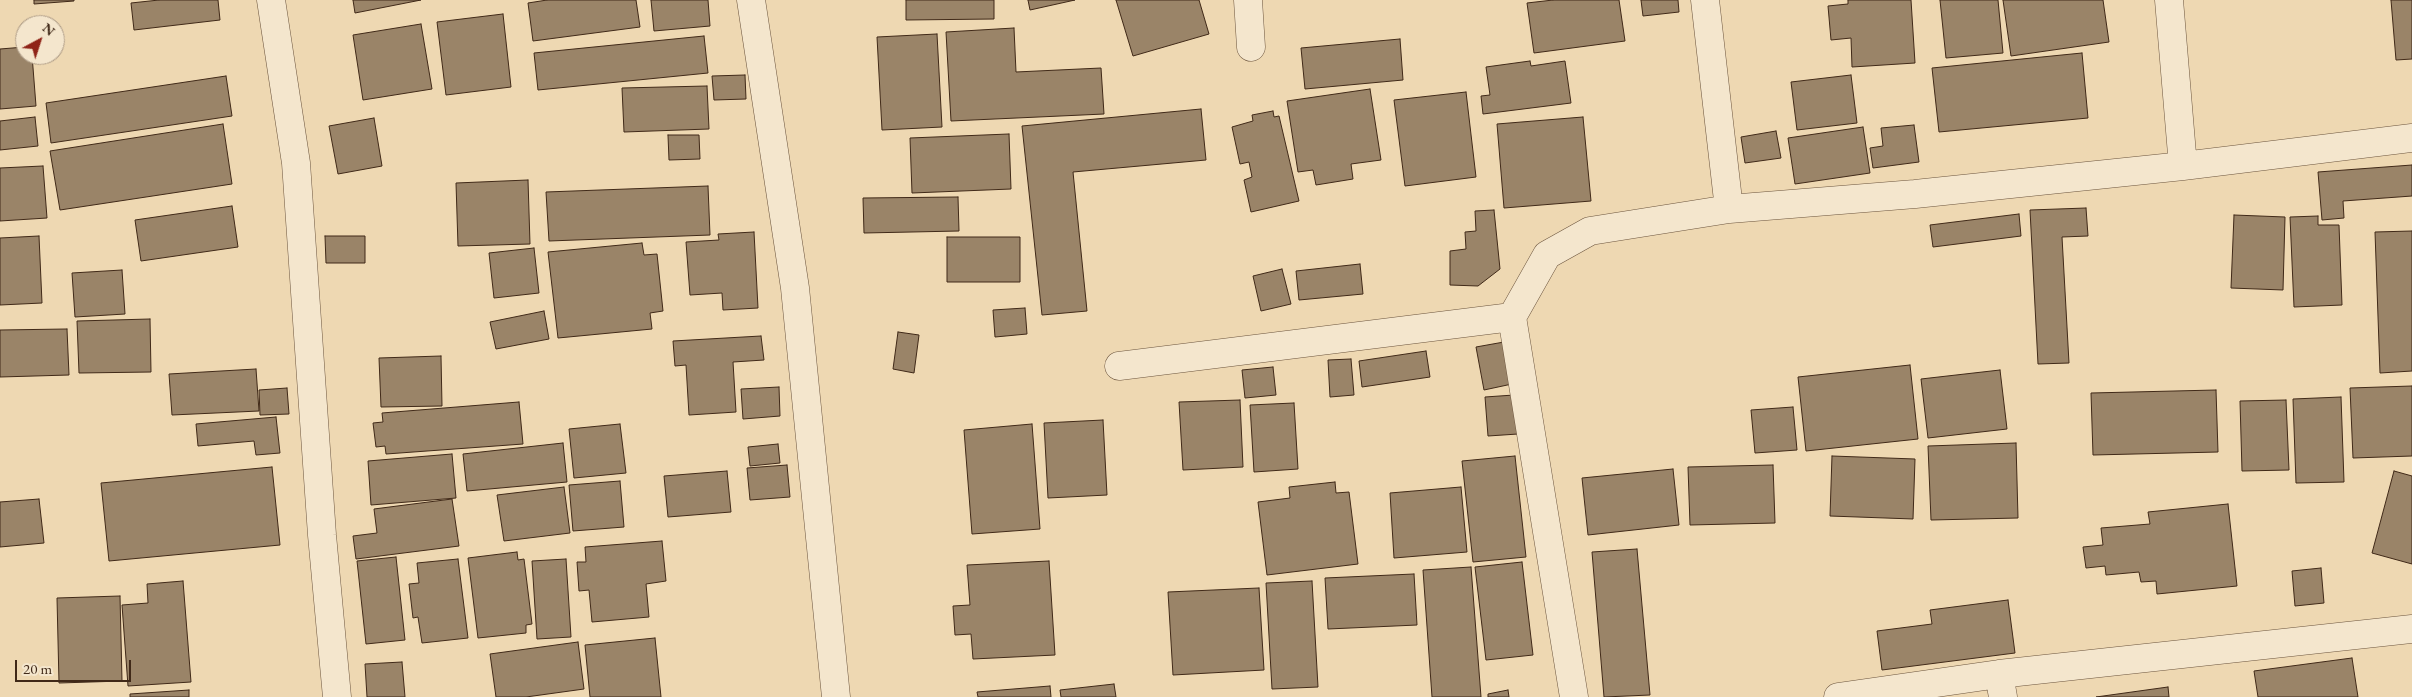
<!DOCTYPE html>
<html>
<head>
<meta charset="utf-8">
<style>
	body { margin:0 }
	#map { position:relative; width:2412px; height:697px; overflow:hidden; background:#eed8b2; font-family:"EB Garamond",serif }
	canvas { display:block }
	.north { position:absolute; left:15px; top:15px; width:50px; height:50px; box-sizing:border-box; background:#f4e6cd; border:1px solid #ac9a85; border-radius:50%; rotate:40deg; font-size:14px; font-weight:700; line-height:20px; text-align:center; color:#402918 }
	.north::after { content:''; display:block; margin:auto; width:18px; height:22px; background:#8f2418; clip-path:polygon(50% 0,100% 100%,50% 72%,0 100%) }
	.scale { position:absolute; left:15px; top:660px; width:116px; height:22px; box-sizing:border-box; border:2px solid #402918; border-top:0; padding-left:6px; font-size:15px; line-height:18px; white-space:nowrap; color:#402918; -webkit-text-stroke:4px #f4e6cd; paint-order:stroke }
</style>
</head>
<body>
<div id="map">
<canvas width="2412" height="697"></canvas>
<div class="north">N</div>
<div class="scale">20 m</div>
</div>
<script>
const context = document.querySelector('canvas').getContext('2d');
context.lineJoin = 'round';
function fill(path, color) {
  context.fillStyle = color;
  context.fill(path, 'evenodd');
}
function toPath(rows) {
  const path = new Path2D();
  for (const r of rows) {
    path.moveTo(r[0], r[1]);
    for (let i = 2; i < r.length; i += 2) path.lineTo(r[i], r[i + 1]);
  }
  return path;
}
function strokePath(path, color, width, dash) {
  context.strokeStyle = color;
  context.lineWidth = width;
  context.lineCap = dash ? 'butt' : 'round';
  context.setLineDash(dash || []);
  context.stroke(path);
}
const building = toPath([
	[34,0,74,0,74,1,34,4,34,0],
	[159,0,218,0,220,20,134,30,131,3,159,0],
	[353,0,421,0,355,13,353,0],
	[547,0,636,0,640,27,533,41,528,3,547,0],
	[651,0,708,0,710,26,654,31,651,0],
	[906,0,994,0,994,19,906,20,906,0],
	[1028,0,1075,0,1030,10,1028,0],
	[1116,0,1199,0,1209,34,1133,56,1116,0],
	[1553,0,1619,0,1625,41,1534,53,1527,3,1553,0],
	[1641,0,1678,0,1679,12,1643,16,1641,0],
	[1848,0,1911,0,1915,63,1852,67,1851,38,1831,40,1828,6,1848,4,1848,0],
	[1940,0,1998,0,2003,53,1946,58,1940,0],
	[2003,0,2103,0,2109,42,2011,56,2003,0],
	[2391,0,2412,0,2412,59,2396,60,2391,0],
	[503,14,511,87,446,95,437,22,503,14],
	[421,24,432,89,363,100,353,35,421,24],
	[1014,28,1016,72,1101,68,1104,114,951,121,946,32,1014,28],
	[937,34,942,127,882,130,877,37,937,34],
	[704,36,708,73,538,90,534,53,704,36],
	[1400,39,1403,80,1305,89,1301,48,1400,39],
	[25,47,25,55,32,55,36,106,0,109,0,49,25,47],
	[2082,53,2088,118,1939,132,1932,68,2082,53],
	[1530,61,1531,66,1565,61,1571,103,1483,114,1481,96,1490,95,1486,67,1530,61],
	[745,75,746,99,714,100,712,76,745,75],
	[1851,75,1857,123,1797,130,1791,82,1851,75],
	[226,76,232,116,51,143,46,103,226,76],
	[707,86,709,129,624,132,622,88,707,86],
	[1370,89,1381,160,1351,164,1353,179,1316,185,1313,170,1298,172,1287,101,1370,89],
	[1466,92,1476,177,1405,186,1394,100,1466,92],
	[1201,109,1206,160,1073,172,1087,311,1042,315,1022,126,1201,109],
	[1273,111,1274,117,1279,116,1299,201,1251,212,1244,180,1252,177,1249,162,1240,164,1232,127,1253,121,1252,115,1273,111],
	[35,117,38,146,0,150,0,121,35,117],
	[1583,117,1591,201,1504,208,1497,124,1583,117],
	[374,118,382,166,338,174,329,126,374,118],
	[223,124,232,184,60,210,50,151,223,124],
	[1914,125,1919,162,1873,168,1870,148,1883,146,1881,128,1914,125],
	[1863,127,1870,173,1795,184,1788,138,1863,127],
	[1776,131,1781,158,1745,163,1741,137,1776,131],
	[1009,134,1011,189,912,193,910,138,1009,134],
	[668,135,699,135,700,159,669,160,668,135],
	[2412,165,2412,196,2343,201,2344,218,2322,220,2318,172,2412,165],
	[43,166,47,218,0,221,0,168,43,166],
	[528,180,530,244,458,246,456,183,528,180],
	[708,186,710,235,549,241,546,192,708,186],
	[958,197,959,231,864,233,863,198,958,197],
	[232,206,238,247,141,261,135,220,232,206],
	[2086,208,2088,236,2062,237,2069,363,2038,364,2030,210,2086,208],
	[1494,210,1500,269,1478,286,1450,285,1450,251,1466,249,1465,232,1476,231,1475,211,1494,210],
	[2019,214,2021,236,1933,247,1930,225,2019,214],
	[2234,215,2285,217,2283,290,2231,288,2234,215],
	[2318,216,2318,225,2339,225,2342,305,2294,307,2290,217,2318,216],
	[2412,231,2412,371,2380,373,2375,232,2412,231],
	[754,232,758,308,723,310,722,293,690,295,686,242,719,240,718,234,754,232],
	[39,236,42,303,0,305,0,238,39,236],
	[325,236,365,236,365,263,326,263,325,236],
	[947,237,1020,237,1020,282,947,282,947,237],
	[642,243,644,255,657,254,663,311,650,313,652,329,558,338,548,252,642,243],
	[534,248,539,293,494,298,489,253,534,248],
	[1360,264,1363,294,1299,300,1296,271,1360,264],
	[1282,269,1291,304,1261,311,1253,276,1282,269],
	[122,270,125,314,75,317,72,273,122,270],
	[1025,308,1027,334,995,337,993,310,1025,308],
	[544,311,549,339,496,349,490,322,544,311],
	[150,319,151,372,79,373,77,321,150,319],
	[67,329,69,375,0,377,0,330,67,329],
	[898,332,919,335,914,373,893,369,898,332],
	[761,336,764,360,733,362,736,412,689,415,686,365,675,366,673,341,761,336],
	[1504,342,1512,384,1484,390,1476,347,1504,342],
	[1426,351,1430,377,1362,387,1359,361,1426,351],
	[441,356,442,406,381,407,379,358,441,356],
	[1351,359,1354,395,1330,397,1328,360,1351,359],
	[1910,365,1918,439,1806,451,1798,377,1910,365],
	[1273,367,1276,395,1245,398,1242,370,1273,367],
	[256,369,259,411,172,415,169,374,256,369],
	[2000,370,2007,429,1928,438,1921,379,2000,370],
	[2412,386,2412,456,2353,458,2350,388,2412,386],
	[779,387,780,416,743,419,741,389,779,387],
	[287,388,289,414,260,415,259,390,287,388],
	[2216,390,2218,452,2093,455,2091,393,2216,390],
	[1514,395,1518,434,1488,436,1485,397,1514,395],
	[2341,397,2344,482,2296,483,2293,399,2341,397],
	[1240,400,1243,467,1183,470,1179,402,1240,400],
	[2286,400,2289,470,2242,471,2240,401,2286,400],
	[519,402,523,444,386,454,385,446,376,447,373,423,383,422,382,413,519,402],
	[1294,403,1298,469,1254,472,1250,405,1294,403],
	[1793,407,1797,450,1755,453,1751,410,1793,407],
	[276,417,280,453,256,455,254,441,198,446,196,424,276,417],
	[1103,420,1107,495,1048,498,1044,423,1103,420],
	[620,424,626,473,574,478,569,429,620,424],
	[1032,424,1040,529,972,534,964,430,1032,424],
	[563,443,567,482,467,491,463,454,563,443],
	[2016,443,2018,518,1931,520,1928,446,2016,443],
	[778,444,780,463,750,466,748,447,778,444],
	[452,454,456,498,371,505,368,461,452,454],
	[1515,456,1526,557,1473,562,1462,461,1515,456],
	[1832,456,1915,459,1913,519,1830,516,1832,456],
	[787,465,790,497,750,500,747,468,787,465],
	[1773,465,1775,523,1690,525,1688,467,1773,465],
	[272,467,280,545,109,561,101,483,272,467],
	[1673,469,1679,525,1588,535,1582,478,1673,469],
	[727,471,731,512,668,517,664,476,727,471],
	[2394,471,2412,476,2412,564,2372,553,2394,471],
	[620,481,624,527,573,531,569,485,620,481],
	[1335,482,1336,493,1349,492,1358,564,1267,575,1258,502,1290,498,1289,487,1335,482],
	[564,487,570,533,504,541,497,495,564,487],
	[1461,487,1467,552,1394,558,1390,493,1461,487],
	[39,499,44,543,0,547,0,502,39,499],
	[452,499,459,546,356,559,353,536,377,533,374,509,452,499],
	[2228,504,2237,586,2157,594,2156,581,2141,582,2139,572,2106,575,2105,566,2086,568,2083,547,2103,545,2101,528,2150,524,2148,512,2228,504],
	[662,541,666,581,646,584,649,617,592,622,589,590,579,591,577,562,586,562,585,547,662,541],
	[1637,549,1650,695,1604,697,1592,552,1637,549],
	[517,552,518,560,524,559,532,624,526,625,526,633,478,638,468,558,517,552],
	[396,557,405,640,366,644,357,561,396,557],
	[458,559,468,638,422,643,418,617,413,618,409,584,419,583,417,563,458,559],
	[566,559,571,637,537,639,532,561,566,559],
	[1049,561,1055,655,973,659,971,634,955,635,953,606,970,605,967,565,1049,561],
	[1522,562,1533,655,1486,660,1475,567,1522,562],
	[1471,567,1481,697,1432,697,1423,570,1471,567],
	[2321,568,2324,603,2295,606,2292,571,2321,568],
	[1414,574,1417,625,1328,629,1325,578,1414,574],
	[183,581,191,682,128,686,122,605,148,603,147,584,183,581],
	[1312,581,1318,687,1272,689,1266,583,1312,581],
	[1259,588,1264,670,1173,675,1168,592,1259,588],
	[120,596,122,681,59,683,57,598,120,596],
	[2008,600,2015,653,1882,670,1877,631,1932,624,1930,610,2008,600],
	[655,638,661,697,590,697,585,645,655,638],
	[578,642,584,689,526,697,496,697,490,654,578,642],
	[2352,658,2358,697,2258,697,2254,671,2352,658],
	[402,662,405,697,367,697,365,664,402,662],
	[1114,684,1116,697,1061,697,1060,690,1114,684],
	[1050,686,1051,697,978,697,977,692,1050,686],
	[2168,687,2169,697,2096,697,2168,687],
	[189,690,189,697,130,697,130,694,189,690],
	[1508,690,1509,697,1488,697,1488,694,1508,690]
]);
const minor = toPath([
	[271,0,296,163,322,535,337,697],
	[751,0,795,288,836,697],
	[1248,0,1251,47],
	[1705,0,1729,209],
	[2169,0,2183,166],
	[1512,317,1574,697],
	[1119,366,1512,317,1547,255,1590,231,1729,209,1915,194,2183,166,2412,138],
	[1999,674,2003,697],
	[1838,697,1999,674,2412,629]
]);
fill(building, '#9a8468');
strokePath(building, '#402918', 1);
strokePath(minor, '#6c553e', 29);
strokePath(minor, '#f4e6cd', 28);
</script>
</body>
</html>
